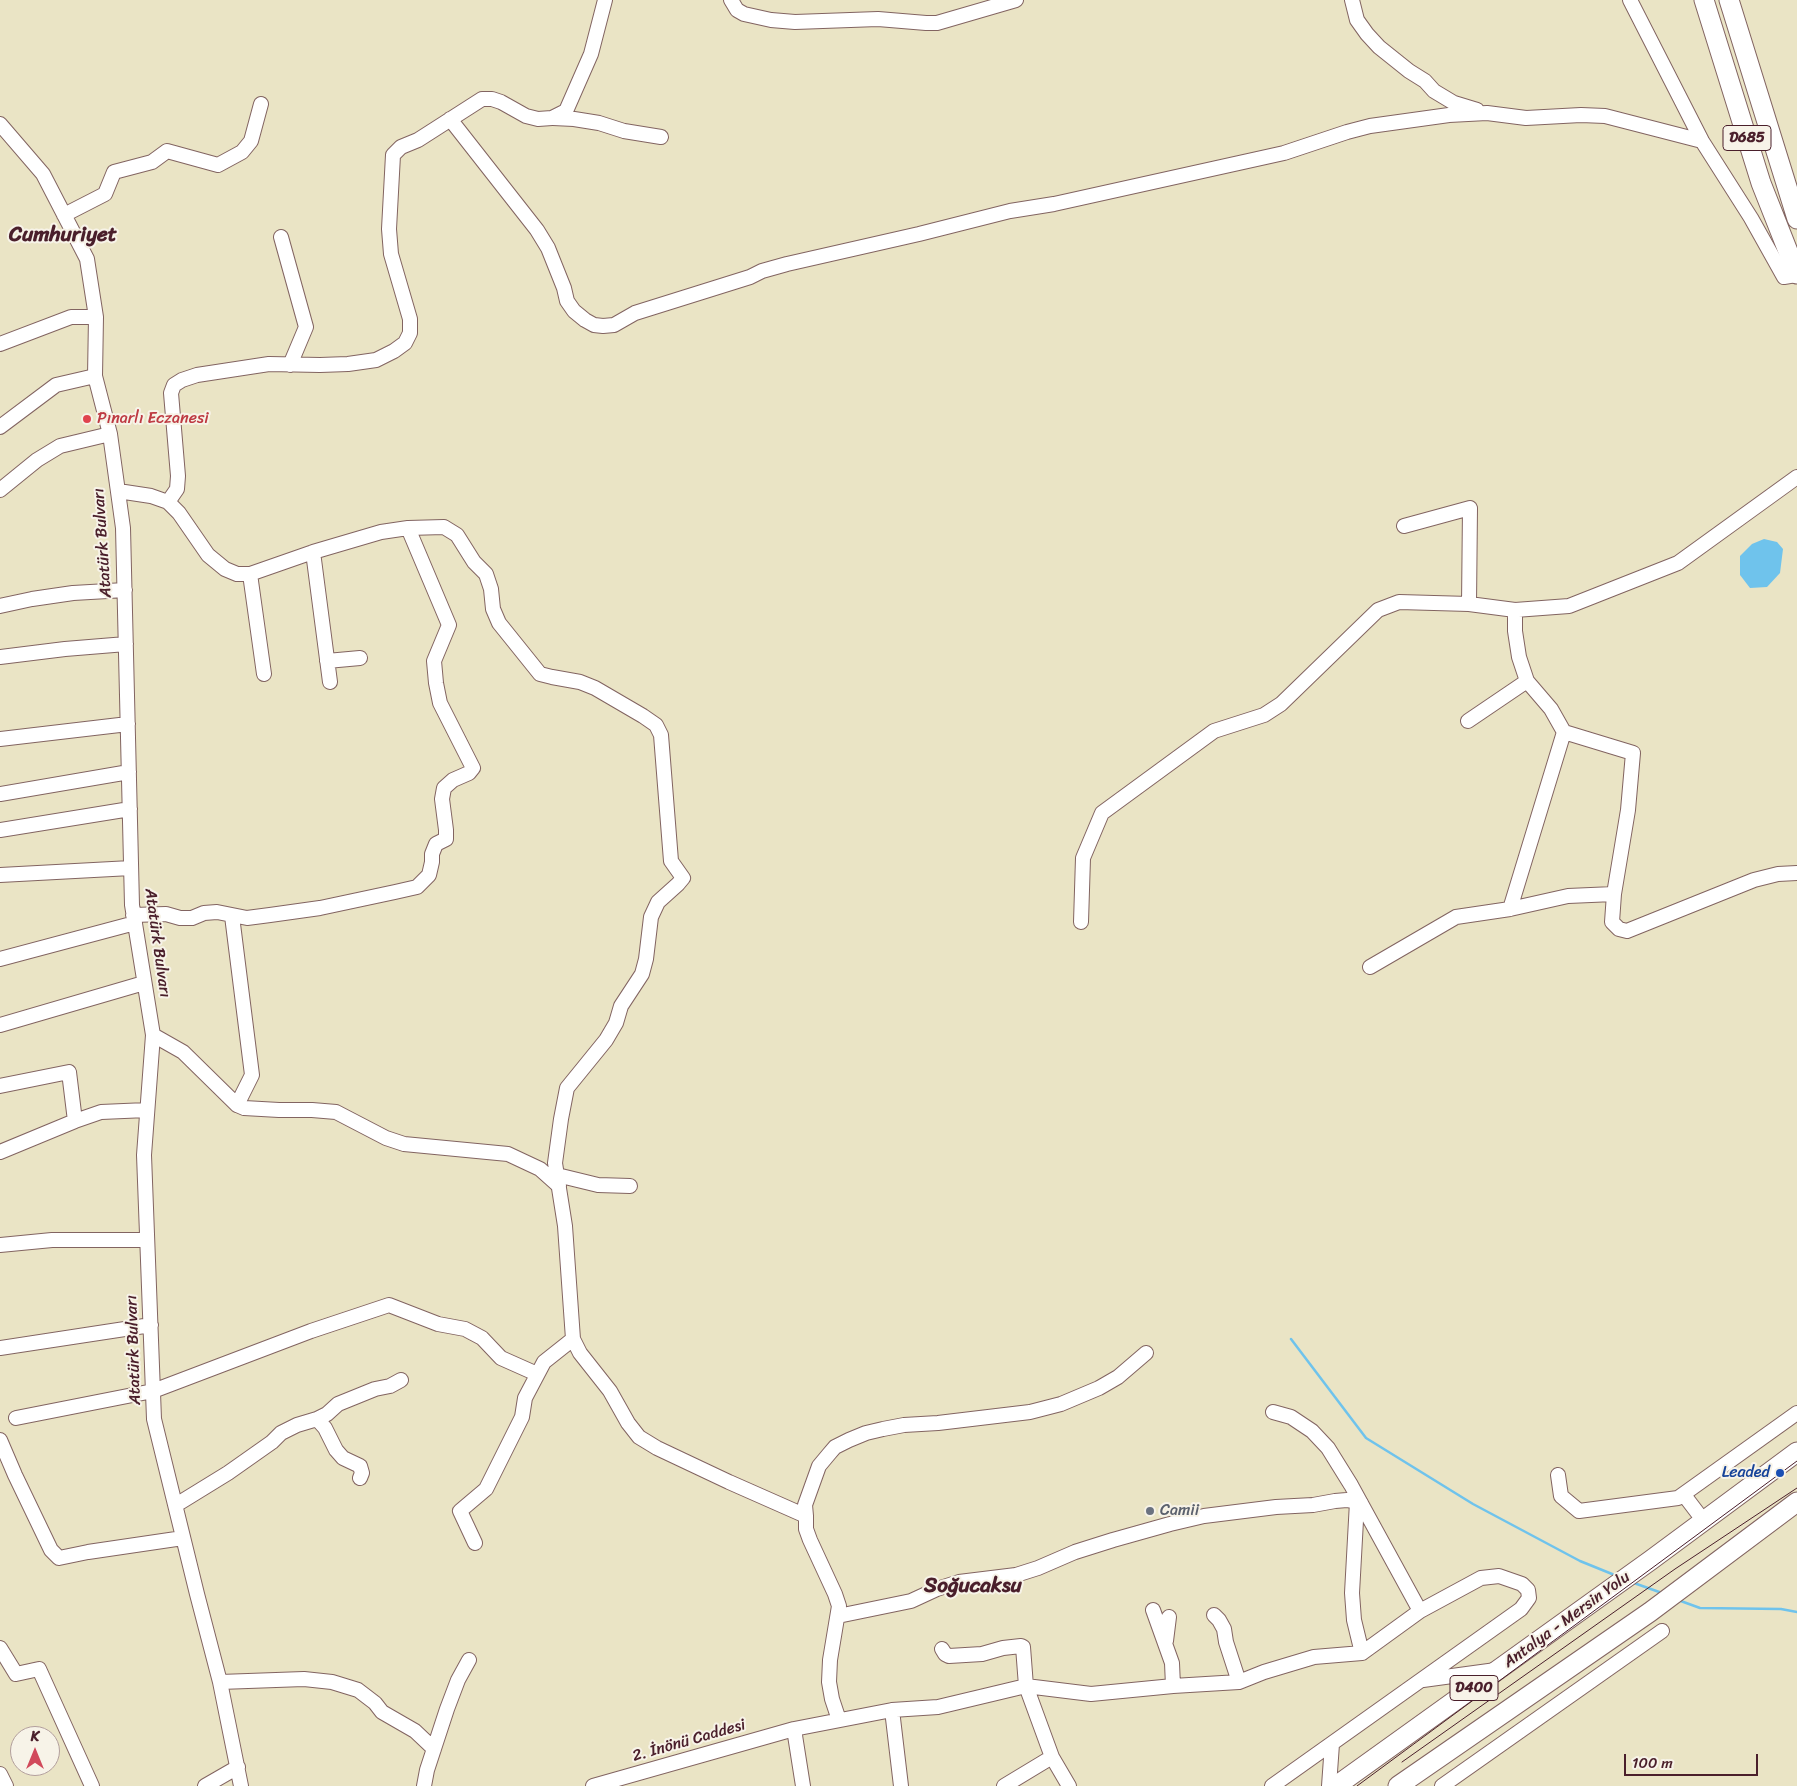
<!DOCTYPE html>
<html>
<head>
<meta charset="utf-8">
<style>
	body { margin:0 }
	#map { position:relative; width:1797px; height:1786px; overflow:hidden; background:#eae4c5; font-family:Sriracha,sans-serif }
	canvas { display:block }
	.north { position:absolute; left:10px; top:1726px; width:50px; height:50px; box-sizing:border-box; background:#f7f3e8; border:1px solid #b29e9c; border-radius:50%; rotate:0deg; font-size:14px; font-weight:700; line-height:20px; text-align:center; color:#4a1f2b }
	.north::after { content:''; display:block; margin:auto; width:18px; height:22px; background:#d1495b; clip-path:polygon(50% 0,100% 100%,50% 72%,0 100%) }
	.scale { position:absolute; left:1624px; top:1754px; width:134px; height:22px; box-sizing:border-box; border:2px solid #4a1f2b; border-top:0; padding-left:6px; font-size:15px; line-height:18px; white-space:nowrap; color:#4a1f2b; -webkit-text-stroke:4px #f7f3e8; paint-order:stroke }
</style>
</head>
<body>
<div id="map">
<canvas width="1797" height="1786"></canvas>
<div class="north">K</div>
<div class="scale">100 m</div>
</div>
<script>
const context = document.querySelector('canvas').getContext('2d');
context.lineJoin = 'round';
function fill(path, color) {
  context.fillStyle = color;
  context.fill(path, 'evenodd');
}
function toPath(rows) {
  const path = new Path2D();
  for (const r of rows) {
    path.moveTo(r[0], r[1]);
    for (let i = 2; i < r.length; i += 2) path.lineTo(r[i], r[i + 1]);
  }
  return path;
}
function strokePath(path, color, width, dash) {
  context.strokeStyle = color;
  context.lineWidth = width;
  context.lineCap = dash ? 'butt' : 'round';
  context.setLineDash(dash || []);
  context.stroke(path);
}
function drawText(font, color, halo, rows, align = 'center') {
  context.font = font + ' Sriracha,sans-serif';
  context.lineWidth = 4;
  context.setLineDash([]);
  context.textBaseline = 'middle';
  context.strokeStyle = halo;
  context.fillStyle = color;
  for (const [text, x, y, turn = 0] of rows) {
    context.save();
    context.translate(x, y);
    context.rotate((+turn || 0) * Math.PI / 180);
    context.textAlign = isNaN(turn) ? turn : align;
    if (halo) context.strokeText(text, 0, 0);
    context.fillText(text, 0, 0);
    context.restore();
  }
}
const water = toPath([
	[1764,539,1777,542,1783,549,1780,573,1767,587,1750,588,1740,575,1740,556,1752,544]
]);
const stream = toPath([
	[1291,1339,1366,1438,1473,1504,1580,1561,1617,1576],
	[1634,1583,1662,1593],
	[1678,1600,1700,1608,1781,1609,1797,1612]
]);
const minor = toPath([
	[731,0,737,10,744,14,771,20,795,22,878,19,926,23,937,23,1016,0],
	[1352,0,1357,20,1367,34,1379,47,1409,71,1425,81,1434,91,1454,103,1477,110],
	[1630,0,1702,141,1751,218,1784,277,1797,275],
	[553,118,574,119,599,123,624,131,661,137],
	[450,119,537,230,548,248,564,288,567,301,574,311,585,320,594,325,603,326,614,325,635,313,750,277,762,271,787,264,919,234,1010,211,1054,204,1284,153,1347,132,1370,126,1449,115,1487,113,1526,118,1581,115,1605,116,1702,141],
	[0,124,43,174,87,259,96,317,95,376,110,434,123,528,132,905,153,1035,144,1155,154,1419,197,1594,220,1682,241,1786],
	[64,215,105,194,114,172,152,162,167,151,218,165,242,152,251,141,261,104],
	[281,237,306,327,290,365],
	[0,344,71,317,96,317],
	[0,427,56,385,95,376],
	[0,490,37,460,60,446,110,434],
	[118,491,151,496,168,502,179,513,208,555,225,569,237,574,250,574,313,552,381,532,408,528,444,527,457,535,474,562,486,574,491,589,493,609,499,623,540,674,552,677,580,682,595,688,643,716,656,725,661,735,671,861,683,878,678,884,658,902,651,917,646,959,642,974,621,1006,616,1023,606,1040,567,1088,561,1119,555,1163,565,1226,573,1339,580,1353,610,1391,628,1423,639,1437,657,1448,729,1482,806,1516],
	[168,502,177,489,178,476,171,393,174,385,182,380,197,375,269,364,320,365,348,364,376,360,394,351,405,343,410,333,410,319,391,254,389,229,393,155,401,147,418,140,482,99,492,99,501,102,526,116,538,119,552,118,566,111,591,54,605,0],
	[1404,526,1470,508,1469,604],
	[313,552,330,682],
	[250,574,264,674],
	[0,606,32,599,73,593,125,590],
	[0,657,65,649,126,644],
	[327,661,360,658],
	[1468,721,1527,681],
	[0,739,128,724],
	[0,794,129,772],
	[0,830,130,809],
	[0,875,131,868],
	[1614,894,1612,922,1619,929,1627,931,1754,880,1778,874,1797,873],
	[1510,909,1564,732,1551,709,1527,681,1519,657,1515,631,1515,610],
	[133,915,166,914,180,918,192,918,204,913,217,912,247,918,270,915,320,908,395,892,417,887,429,875,432,862,432,854,436,844,446,839,446,830,442,799,444,788,453,780,469,773,473,768,440,703,436,683,434,661,449,625,408,528],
	[232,916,252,1075,237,1105],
	[1081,922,1083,858,1102,813,1214,731,1264,715,1281,704,1378,610,1399,602,1469,604,1515,610,1569,606,1678,563,1797,477],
	[0,959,135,923],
	[1370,967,1456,917,1510,909,1568,896,1614,894,1628,810,1633,753,1564,732],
	[0,1025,144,983],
	[153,1035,183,1052,237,1105,244,1108,279,1110,312,1110,336,1112,386,1138,404,1144,508,1154,540,1169,559,1186],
	[0,1086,69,1072,75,1121],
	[0,1152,75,1121,101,1112,147,1110],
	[557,1175,598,1185,630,1186],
	[0,1245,52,1240,147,1240],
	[0,1348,151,1325],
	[1273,1412,1291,1417,1312,1431,1328,1448,1351,1485,1420,1611],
	[16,1418,153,1391,311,1331,389,1305,438,1324,465,1329,482,1338,501,1358,537,1374],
	[317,1419,325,1428,336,1450,343,1458,360,1466,362,1473,360,1478],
	[0,1440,15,1475,51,1550,59,1558,88,1552,183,1538],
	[1558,1475,1561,1496,1579,1511,1678,1498,1797,1413],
	[1684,1495,1703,1520],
	[1357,1502,1352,1593,1354,1620,1362,1653],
	[176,1505,228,1473,272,1442,281,1433,297,1425,317,1419,327,1414,338,1404,375,1389,390,1386,401,1380],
	[475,1543,460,1511,486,1489,522,1417,525,1398,544,1362,573,1339],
	[1153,1610,1172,1663,1173,1686],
	[1214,1615,1219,1620,1224,1629,1226,1642,1239,1682],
	[838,1616,911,1601,937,1589,959,1582,1016,1575,1038,1568,1075,1552,1113,1540,1170,1524,1204,1516,1276,1507,1313,1505,1335,1501,1347,1500,1361,1503],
	[1166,1641,1169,1617],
	[0,1648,16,1674,39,1669,92,1786],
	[942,1649,945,1654,949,1656,982,1654,1003,1648,1021,1646,1023,1647,1026,1686,1052,1757,1069,1786],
	[1423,1680,1496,1670],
	[220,1682,304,1679,332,1682,358,1690,375,1703,382,1712,415,1731,434,1749],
	[892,1710,901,1786],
	[839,1720,832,1699,829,1682,830,1660,839,1606,835,1594,810,1540,806,1529,806,1516,805,1505,819,1466,829,1454,835,1447,849,1440,866,1433,883,1429,904,1425,938,1423,1030,1412,1061,1404,1099,1388,1118,1377,1146,1353],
	[0,1774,6,1786],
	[205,1786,238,1767],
	[424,1786,427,1770,447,1709,458,1680,469,1660],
	[593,1786,794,1729],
	[803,1786,794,1729,892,1710,938,1707,1026,1686,1091,1694,1173,1686,1239,1682,1264,1672,1314,1657,1362,1653,1420,1611,1481,1578,1499,1576,1522,1584,1528,1590,1529,1598,1521,1609,1272,1786],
	[1004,1786,1052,1757],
	[1329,1786,1332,1744],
	[1442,1786,1662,1631]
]);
const highway = toPath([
	[1704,0,1761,183,1797,274],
	[1729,0,1797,219],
	[1336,1786,1651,1560,1797,1452],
	[1398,1786,1650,1612,1797,1502]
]);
const tram = toPath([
	[1402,1762,1675,1569,1797,1488],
	[1357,1786,1797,1461]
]);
const markers = [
	[87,419,5,"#e0444e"],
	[1780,1473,5,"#1a4fb4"],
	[1150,1511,5,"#6b7280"]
];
const shields = [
	[1747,138,48],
	[1474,1688,48]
];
const shieldNames = [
	["D685",1747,138],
	["D400",1474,1688]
];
const healthNames = [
	["Pınarlı Eczanesi",97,419]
];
const streetNames = [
	["Atatürk Bulvarı",103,543,-94],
	["Atatürk Bulvarı",157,943,82],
	["Atatürk Bulvarı",134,1350,-92],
	["Antalya - Mersin Yolu",1567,1620,-36],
	["2. İnönü Caddesi",689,1741,-16]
];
const transitNames = [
	["Leaded",1770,1473]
];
const worshipNames = [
	["Camii",1160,1511]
];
const districtNames = [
	["Cumhuriyet",63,236],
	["Soğucaksu",973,1587]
];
fill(water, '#6fc3ec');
strokePath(stream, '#6fc3ec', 2.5);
strokePath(minor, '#826461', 16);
strokePath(highway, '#826461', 21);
strokePath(minor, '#fff', 14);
strokePath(highway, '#fff', 19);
strokePath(tram, '#4a1f2b', 1);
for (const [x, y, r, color] of markers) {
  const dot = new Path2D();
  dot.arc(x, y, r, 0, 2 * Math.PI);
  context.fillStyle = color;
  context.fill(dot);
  strokePath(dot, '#f7f3e8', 2);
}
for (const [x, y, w] of shields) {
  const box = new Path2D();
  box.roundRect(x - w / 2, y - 12.5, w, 25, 4);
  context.fillStyle = '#f7f3e8';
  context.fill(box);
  strokePath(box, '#4a1f2b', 1);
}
drawText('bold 15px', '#4a1f2b', null, shieldNames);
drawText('16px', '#be3a42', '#f7f3e8', healthNames, 'left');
drawText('16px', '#4a1f2b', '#f7f3e8', streetNames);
drawText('16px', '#164399', '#f7f3e8', transitNames, 'right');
drawText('16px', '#5b616d', '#f7f3e8', worshipNames, 'left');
drawText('bold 21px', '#4a1f2b', '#f7f3e8', districtNames);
</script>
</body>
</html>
